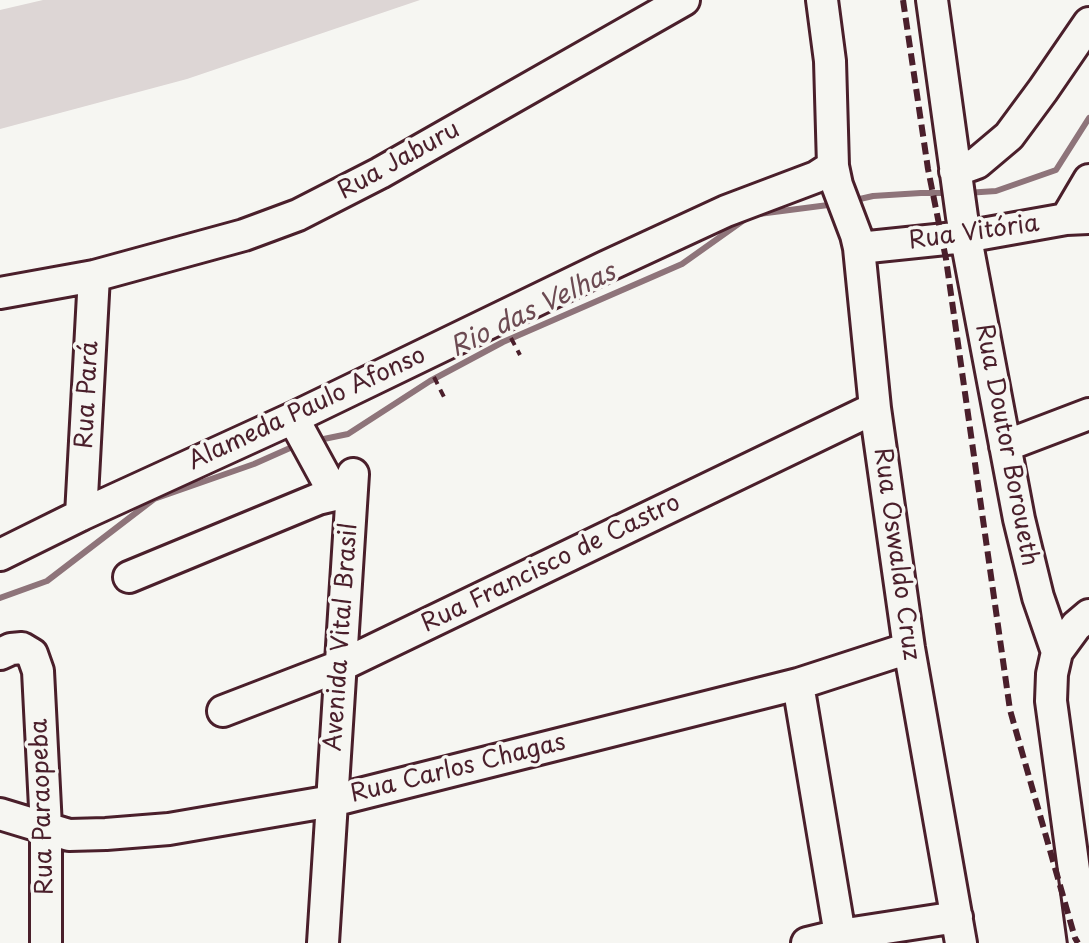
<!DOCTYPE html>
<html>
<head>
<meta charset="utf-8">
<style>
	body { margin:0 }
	canvas { display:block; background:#f6f6f2 }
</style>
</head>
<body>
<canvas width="1089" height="943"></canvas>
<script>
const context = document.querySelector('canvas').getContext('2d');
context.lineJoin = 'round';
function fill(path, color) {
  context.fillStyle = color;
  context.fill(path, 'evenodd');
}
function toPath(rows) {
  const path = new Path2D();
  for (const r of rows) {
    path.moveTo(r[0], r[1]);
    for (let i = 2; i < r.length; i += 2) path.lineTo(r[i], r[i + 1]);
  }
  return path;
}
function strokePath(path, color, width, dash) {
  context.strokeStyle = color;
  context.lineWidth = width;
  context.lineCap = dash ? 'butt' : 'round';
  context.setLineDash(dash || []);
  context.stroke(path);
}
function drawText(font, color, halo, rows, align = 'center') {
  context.font = font + ' "Playpen Sans",sans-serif';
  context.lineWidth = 7;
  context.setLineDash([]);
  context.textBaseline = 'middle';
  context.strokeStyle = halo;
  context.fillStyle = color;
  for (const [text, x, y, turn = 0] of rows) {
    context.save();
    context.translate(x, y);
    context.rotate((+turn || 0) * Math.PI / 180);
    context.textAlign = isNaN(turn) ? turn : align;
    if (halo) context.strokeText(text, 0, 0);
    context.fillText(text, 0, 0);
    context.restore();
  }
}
const green = toPath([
	[43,0,420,0,187,79,0,129,0,10]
]);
const stream = toPath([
	[966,193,996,191,1056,170,1089,118],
	[851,201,873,196,921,193,951,193],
	[314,441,348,434,430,381,503,342,682,264,751,215,836,204],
	[0,598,47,581,154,499,254,464,299,444]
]);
const path = toPath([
	[511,338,520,355],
	[434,377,444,397]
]);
const minor = toPath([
	[822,0,830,61,833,166,837,185,856,235,859,248,875,408,909,648,961,943],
	[932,0,962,217,1019,519,1038,597,1057,652],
	[955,171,977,163,1009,136,1043,90,1089,23],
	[1066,219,1089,180],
	[859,248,965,237,1066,219,1089,218],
	[0,293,94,276,244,235,298,215,380,173,684,0],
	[293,418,335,495],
	[1005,446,1089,414],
	[81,515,94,276],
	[0,555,81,515,293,418,605,267,726,211,816,177,833,166],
	[129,577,318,499,335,495,351,495],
	[0,654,11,649,22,648,32,654,38,671,46,827,46,943],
	[798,684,840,935],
	[223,711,340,666,875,408],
	[0,814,69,835,106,834,169,829,332,801,798,684,909,648],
	[323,943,353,474],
	[807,943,840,935,957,917],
	[1084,943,1051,701,1052,674,1057,652,1076,626,1089,615]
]);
const rail = toPath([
	[903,0,928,169,946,259,1010,710,1075,938,1078,943]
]);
const streetNames = [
	["Rua Jaburu",399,161,-29],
	["Rua Vitória",974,233,-8],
	["Rua Pará",88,395,-87],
	["Alameda Paulo Afonso",307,409,-25],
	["Rua Doutor Boroueth",1006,445,79],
	["Rua Oswaldo Cruz",896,554,82],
	["Rua Francisco de Castro",551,564,-26],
	["Avenida Vital Brasil",342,637,-86],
	["Rua Carlos Chagas",458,769,-14],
	["Rua Paraopeba",43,807,-92]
];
const waterNames = [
	["Rio das Velhas",533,311,-26]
];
fill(green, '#ddd6d5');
strokePath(stream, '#8e747a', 6);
strokePath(minor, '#4a1f2b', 36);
strokePath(path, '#4a1f2b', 4, [8, 6]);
strokePath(minor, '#f6f6f2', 30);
strokePath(rail, '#4a1f2b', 6, [12, 6]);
drawText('24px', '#4a1f2b', '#f6f6f2', streetNames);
drawText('italic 26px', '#6c4a52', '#f6f6f2', waterNames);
</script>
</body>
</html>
